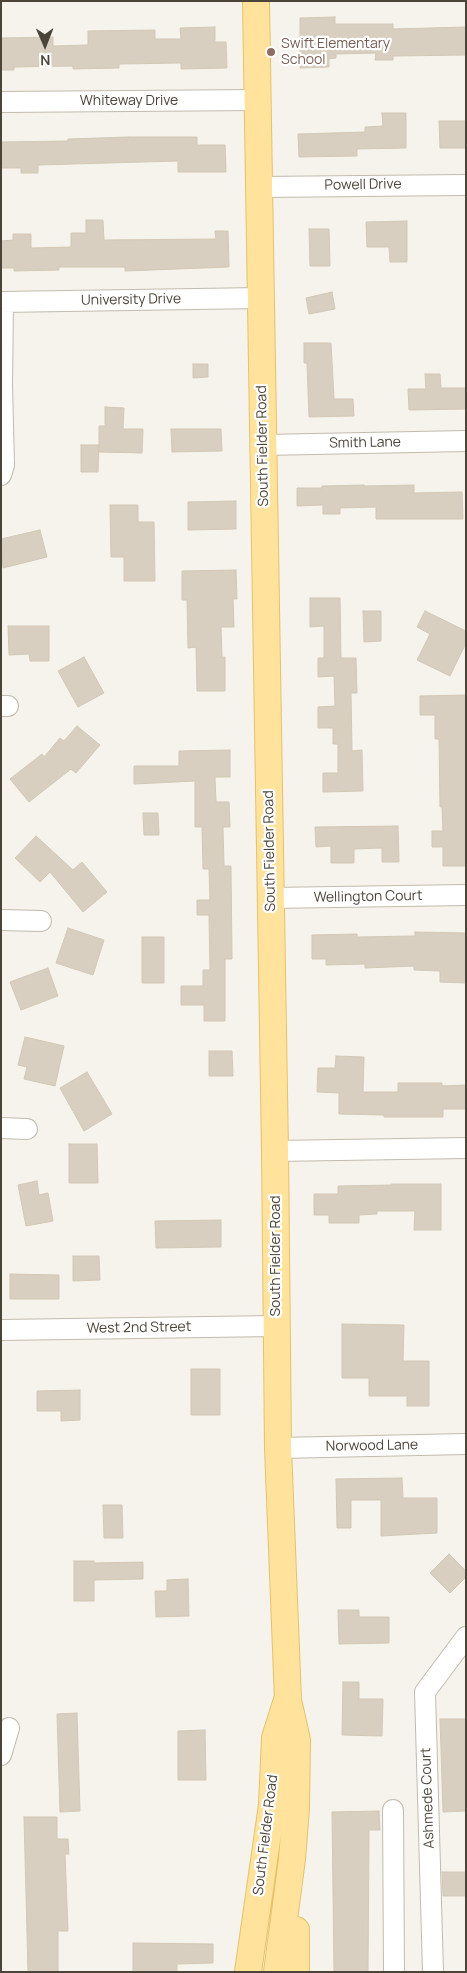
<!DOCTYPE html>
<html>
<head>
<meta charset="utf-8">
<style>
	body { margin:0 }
	#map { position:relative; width:467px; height:1973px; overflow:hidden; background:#f6f3ec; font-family:Manrope,sans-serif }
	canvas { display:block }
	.frame { position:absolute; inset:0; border:2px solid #4b4439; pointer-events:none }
	.north { position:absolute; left:20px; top:20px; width:50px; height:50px; -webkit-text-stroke:4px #fff; paint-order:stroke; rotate:179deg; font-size:14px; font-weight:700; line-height:20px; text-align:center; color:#4b4439 }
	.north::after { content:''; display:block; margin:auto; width:18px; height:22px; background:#4b4439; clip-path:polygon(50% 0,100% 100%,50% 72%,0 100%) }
</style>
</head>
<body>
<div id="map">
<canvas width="467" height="1973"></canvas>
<div class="frame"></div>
<div class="north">N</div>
</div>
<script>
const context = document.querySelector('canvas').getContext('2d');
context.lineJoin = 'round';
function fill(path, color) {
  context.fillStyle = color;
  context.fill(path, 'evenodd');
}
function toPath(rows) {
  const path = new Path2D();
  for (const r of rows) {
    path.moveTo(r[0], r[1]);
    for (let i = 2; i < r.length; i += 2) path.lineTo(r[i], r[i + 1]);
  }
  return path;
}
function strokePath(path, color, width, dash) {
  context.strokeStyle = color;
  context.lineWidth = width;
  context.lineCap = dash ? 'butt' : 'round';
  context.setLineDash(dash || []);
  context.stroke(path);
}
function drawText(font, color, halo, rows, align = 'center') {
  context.font = font + ' Manrope,sans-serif';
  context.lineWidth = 4.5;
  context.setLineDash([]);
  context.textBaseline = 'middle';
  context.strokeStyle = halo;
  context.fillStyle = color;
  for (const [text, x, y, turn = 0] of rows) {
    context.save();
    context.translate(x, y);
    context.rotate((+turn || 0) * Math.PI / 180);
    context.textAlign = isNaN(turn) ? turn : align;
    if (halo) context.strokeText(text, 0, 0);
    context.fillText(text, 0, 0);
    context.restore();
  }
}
const building = toPath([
	[335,17,335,24,393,24,393,29,466,27,466,55,393,56,393,60,375,60,376,53,336,54,336,58,329,59,329,67,300,68,300,18,335,17],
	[215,27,215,42,226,42,227,68,181,69,181,63,119,64,119,68,73,69,73,66,14,67,14,70,1,70,1,38,53,37,53,46,88,45,88,31,155,30,155,39,181,39,180,28,215,27],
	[382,113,406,113,406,148,357,149,357,156,299,157,298,134,365,132,365,127,383,126,382,113],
	[439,121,466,121,466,148,440,148,439,121],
	[129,137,197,137,197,145,225,145,226,172,178,172,178,161,38,165,38,173,21,173,21,168,1,168,1,142,68,141,68,139,129,137],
	[86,220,103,220,104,240,216,239,215,231,228,231,229,267,125,271,125,267,59,267,59,270,14,271,14,268,1,268,1,241,13,240,13,234,31,234,31,248,71,247,71,233,86,233,86,220],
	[407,221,407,262,390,262,389,247,367,247,366,222,407,221],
	[309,229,329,229,330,266,310,266,309,229],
	[332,292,335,309,309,314,306,298,332,292],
	[304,343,331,343,334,399,353,399,354,416,309,417,307,363,304,363,304,343],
	[193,364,208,364,208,377,193,378,193,364],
	[425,374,440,374,441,388,466,388,466,409,409,410,408,389,426,389,425,374],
	[105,407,124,408,123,429,143,429,142,453,99,452,99,426,105,426,105,407],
	[171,429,221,429,222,451,172,452,171,429],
	[81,445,99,445,98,472,81,472,81,445],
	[364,485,364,486,414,485,414,493,462,492,463,519,376,519,376,507,340,508,340,514,323,514,323,505,297,506,297,488,322,488,322,486,364,485],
	[236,501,236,529,188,530,188,502,236,501],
	[110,505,138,505,138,522,154,522,155,581,124,581,124,557,111,557,110,505],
	[40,530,47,557,3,568,1,539,40,530],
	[236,570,237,599,233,599,234,627,221,627,222,657,225,657,225,691,197,691,196,647,188,648,187,600,182,600,182,571,236,570],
	[310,598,340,598,341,658,356,658,357,693,351,693,352,751,362,750,363,791,323,792,323,773,338,773,338,744,333,744,333,728,318,728,318,707,335,706,334,676,318,677,318,658,324,658,324,626,310,627,310,598],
	[363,611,381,611,381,641,364,642,363,611],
	[425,611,466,631,466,643,450,676,417,660,430,634,417,627,425,611],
	[8,626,49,626,49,661,30,661,29,654,9,655,8,626],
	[84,657,104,693,78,707,58,671,84,657],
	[466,695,466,866,443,866,443,847,432,847,432,831,443,831,442,807,440,807,439,739,435,739,435,715,420,715,420,696,466,695],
	[77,726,100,745,76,773,71,769,29,802,10,779,42,754,44,757,60,738,64,741,77,726],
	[230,750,230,777,215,777,216,802,229,802,230,827,223,827,224,866,231,866,232,959,225,959,225,1021,204,1021,204,1005,181,1005,181,986,203,986,203,970,210,970,209,915,197,915,197,900,210,900,209,869,203,869,202,827,195,827,195,781,134,784,134,766,179,766,179,751,230,750],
	[143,813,158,813,159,835,144,835,143,813],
	[398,826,399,862,382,862,382,848,354,849,354,863,331,863,331,846,316,847,315,827,398,826],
	[36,836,73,870,82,862,107,892,83,912,50,872,40,882,15,858,36,836],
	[68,928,104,940,93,975,56,963,68,928],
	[415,932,466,933,466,983,440,982,440,971,414,970,414,966,365,968,365,964,326,965,326,959,312,959,312,935,357,934,357,937,415,936,415,932],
	[142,937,164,937,164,983,142,983,142,937],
	[48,968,58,996,21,1010,10,982,48,968],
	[25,1037,64,1046,55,1086,24,1079,27,1067,18,1065,25,1037],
	[209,1051,232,1051,233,1076,209,1076,209,1051],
	[336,1056,364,1057,363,1092,398,1092,398,1083,442,1083,442,1086,466,1085,466,1109,443,1109,443,1117,384,1117,384,1115,339,1114,339,1093,317,1092,318,1068,335,1068,336,1056],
	[87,1072,112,1114,84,1131,60,1088,87,1072],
	[69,1144,97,1144,98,1183,69,1183,69,1144],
	[37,1181,39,1195,48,1193,53,1221,26,1226,18,1185,37,1181],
	[392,1184,441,1184,441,1230,414,1230,415,1211,377,1211,377,1214,359,1215,359,1223,329,1223,329,1215,314,1215,314,1194,338,1194,338,1186,392,1185,392,1184],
	[221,1220,221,1247,156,1248,155,1221,221,1220],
	[73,1256,99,1256,100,1280,73,1281,73,1256],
	[10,1274,59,1275,59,1299,10,1299,10,1274],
	[342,1324,404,1325,403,1361,429,1361,429,1406,407,1406,407,1396,369,1396,369,1378,342,1378,342,1324],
	[191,1369,220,1369,220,1415,191,1415,191,1369],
	[80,1390,80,1420,61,1421,61,1411,37,1411,37,1391,80,1390],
	[402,1478,403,1498,437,1498,437,1533,381,1536,381,1500,351,1500,351,1528,337,1528,336,1479,402,1478],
	[103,1505,122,1505,123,1538,104,1538,103,1505],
	[449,1554,466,1571,466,1577,450,1593,430,1573,449,1554],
	[74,1561,94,1561,94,1563,143,1562,143,1579,94,1580,94,1601,74,1601,74,1561],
	[188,1579,189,1616,156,1617,155,1591,167,1591,167,1580,188,1579],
	[338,1610,359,1610,359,1617,389,1617,389,1643,339,1644,338,1610],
	[343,1682,359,1682,359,1699,383,1699,382,1736,342,1735,343,1682],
	[77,1713,80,1811,60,1812,57,1714,77,1713],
	[440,1719,466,1719,466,1811,443,1812,440,1719],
	[205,1730,206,1780,178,1780,178,1731,205,1730],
	[379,1811,380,1830,369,1830,368,1972,334,1972,332,1812,379,1811],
	[24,1817,57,1817,57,1839,68,1839,69,1854,65,1854,68,1931,58,1931,58,1972,28,1972,24,1817],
	[442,1872,466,1872,466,1896,443,1896,442,1872],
	[133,1943,213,1944,213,1963,177,1964,177,1972,133,1972,133,1943]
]);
const minor = toPath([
	[1,102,257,100],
	[260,187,466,185],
	[1,302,261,298],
	[263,445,466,441],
	[1,475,4,465,2,385,3,302],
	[1,706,8,706],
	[270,898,466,895],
	[1,920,41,921],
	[1,1128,27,1129],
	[275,1151,466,1148],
	[1,1330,276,1326],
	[278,1448,466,1444],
	[1,1755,9,1728],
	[393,1810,394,1972],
	[433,1972,425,1692,466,1637]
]);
const major = toPath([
	[256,1,275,1151,278,1448,288,1700,297,1740,296,1808,292,1859,277,1972],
	[296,1930,296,1972],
	[248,1972,272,1805,275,1738,287,1700]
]);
const markers = [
	[271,52,5,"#8d6e63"]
];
const educationNames = [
	["Swift Elementary",281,44],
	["School",281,60]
];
const streetNames = [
	["Whiteway Drive",129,101],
	["Powell Drive",363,185,-1],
	["University Drive",131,300,-1],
	["Smith Lane",365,443,-1],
	["South Fielder Road",263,446,-91],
	["South Fielder Road",270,851,-91],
	["Wellington Court",368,897,-1],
	["South Fielder Road",276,1256,-90],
	["West 2nd Street",139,1328,-1],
	["Norwood Lane",372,1446,-1],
	["Ashmede Court",428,1798,-92],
	["South Fielder Road",266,1835,-83]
];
fill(building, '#d8cfc1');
strokePath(building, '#d3c7b4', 1);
strokePath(minor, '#c2bbae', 22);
strokePath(major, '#e6c16a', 28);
strokePath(minor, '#fff', 20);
strokePath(major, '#ffe39c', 26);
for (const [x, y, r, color] of markers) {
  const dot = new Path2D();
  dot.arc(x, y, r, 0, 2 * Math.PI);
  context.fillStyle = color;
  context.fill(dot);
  strokePath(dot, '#fff', 2);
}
drawText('14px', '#785e54', '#fff', educationNames, 'left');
drawText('14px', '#4b4439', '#fff', streetNames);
</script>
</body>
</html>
